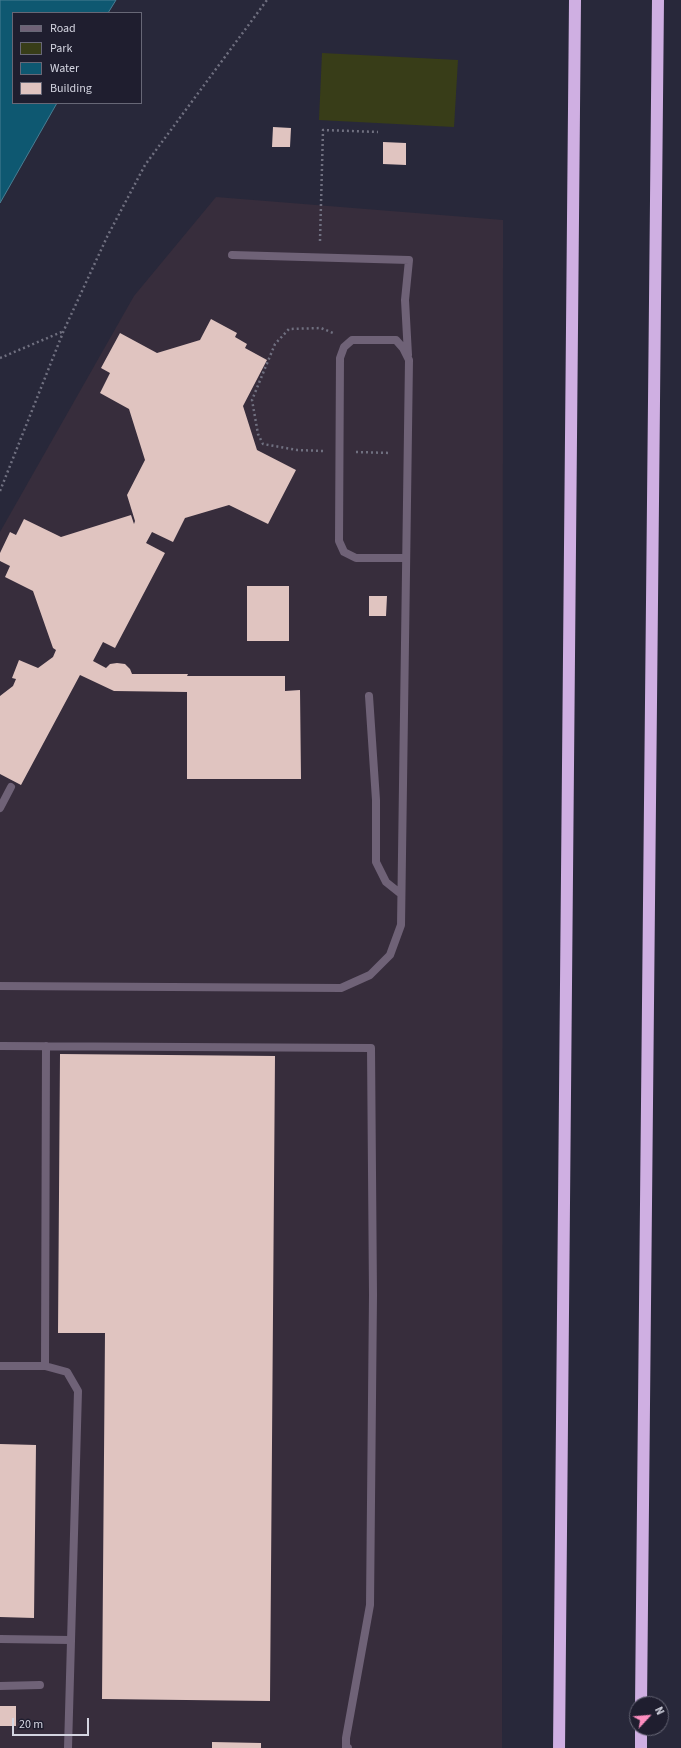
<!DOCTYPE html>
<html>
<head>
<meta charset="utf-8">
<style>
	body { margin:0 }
	#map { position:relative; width:681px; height:1748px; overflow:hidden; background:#28283a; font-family:"Source Sans 3",sans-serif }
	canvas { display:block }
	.legend { position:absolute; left:12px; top:12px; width:130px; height:92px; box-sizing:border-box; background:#1f1e2f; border:1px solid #676776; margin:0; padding:5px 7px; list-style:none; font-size:12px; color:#d4d5e1 }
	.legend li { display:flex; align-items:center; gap:8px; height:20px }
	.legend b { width:20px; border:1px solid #676776 }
	.north { position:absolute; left:629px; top:1696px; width:40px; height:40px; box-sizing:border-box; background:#1f1e2f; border:1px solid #676776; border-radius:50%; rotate:64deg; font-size:11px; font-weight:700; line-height:16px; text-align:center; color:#d4d5e1 }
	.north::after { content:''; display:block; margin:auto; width:14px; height:18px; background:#fd8ec0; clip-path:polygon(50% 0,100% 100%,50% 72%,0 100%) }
	.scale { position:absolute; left:12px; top:1718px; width:77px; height:18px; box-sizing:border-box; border:2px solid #d4d5e1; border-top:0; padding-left:5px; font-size:12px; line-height:14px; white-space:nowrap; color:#d4d5e1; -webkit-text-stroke:3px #1f1e2f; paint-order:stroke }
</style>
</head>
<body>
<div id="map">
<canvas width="681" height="1748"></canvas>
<ul class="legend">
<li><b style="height:5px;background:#6f6277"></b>Road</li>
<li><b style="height:11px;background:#383d18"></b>Park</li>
<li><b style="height:11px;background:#0e5871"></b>Water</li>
<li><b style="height:11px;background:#e0c4c0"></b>Building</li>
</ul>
<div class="north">N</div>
<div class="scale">20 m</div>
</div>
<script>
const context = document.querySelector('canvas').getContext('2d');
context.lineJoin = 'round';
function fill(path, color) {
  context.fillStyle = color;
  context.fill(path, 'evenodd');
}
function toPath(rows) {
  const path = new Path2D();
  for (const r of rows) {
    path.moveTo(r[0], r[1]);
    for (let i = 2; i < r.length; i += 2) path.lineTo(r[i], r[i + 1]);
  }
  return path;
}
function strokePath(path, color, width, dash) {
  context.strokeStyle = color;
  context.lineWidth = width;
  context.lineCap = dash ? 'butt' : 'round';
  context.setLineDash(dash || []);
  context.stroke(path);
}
const commercial = toPath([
	[216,197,503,220,502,1748,0,1748,0,532,134,296]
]);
const green = toPath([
	[322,53,458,60,454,127,319,120]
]);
const water = toPath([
	[0,0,116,0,108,13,13,13,13,103,57,103,0,203,0,0]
]);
const building = toPath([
	[273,127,291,128,290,147,272,147],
	[383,142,406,143,406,165,383,164],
	[211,319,237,333,235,337,247,344,245,348,267,360,243,406,257,450,296,470,268,524,229,505,185,518,173,542,152,532,146,543,165,553,115,648,103,642,93,661,106,668,110,664,117,663,125,664,130,669,132,674,188,674,187,676,285,676,285,691,300,690,301,779,187,779,187,692,114,691,80,675,21,785,0,774,0,696,13,686,16,679,12,678,19,660,38,668,53,657,56,650,53,648,33,591,5,577,10,566,0,561,0,553,10,532,16,535,24,519,61,537,131,515,134,524,135,521,127,495,145,460,129,409,100,393,110,373,101,368,120,333,157,353,200,340],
	[247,586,289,586,289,641,247,641],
	[369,596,387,596,386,616,369,616],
	[60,1054,275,1056,270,1701,102,1699,105,1333,58,1333],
	[0,1444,36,1445,34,1618,0,1617],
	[0,1706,16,1706,16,1726,0,1726],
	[212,1742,261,1743,261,1748,212,1748]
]);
const path = toPath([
	[320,241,323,130,378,132],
	[0,358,64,331],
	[323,451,297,450,263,444,258,434,252,400,275,344,289,329,321,328,333,333],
	[356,452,391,453],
	[0,491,64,330,107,237,145,165,267,0]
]);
const lane = toPath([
	[232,255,409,260,405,300,408,355],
	[369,696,376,800,376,862,386,882,401,894],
	[0,986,341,988,370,975,390,955,401,925,409,360,403,348,396,340,352,340,344,347,340,358,339,541,344,552,356,558,406,558],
	[0,1046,371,1048,373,1295,370,1605,346,1738,346,1748,348,1748],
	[0,1366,45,1366,67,1372,78,1391,68,1748],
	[45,1366,46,1046],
	[0,1639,70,1640],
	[0,1686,40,1685]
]);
const street = toPath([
	[0,808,11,787]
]);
const highway = toPath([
	[641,1704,658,0],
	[559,1748,575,0],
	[641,1748,641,1728]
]);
fill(commercial, '#372d3c');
fill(green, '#383d18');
fill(water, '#0e5871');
strokePath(water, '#497e93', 1);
fill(building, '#e0c4c0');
strokePath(path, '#707080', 2.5, [2, 3]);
strokePath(lane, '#6f6277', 8);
strokePath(street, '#6f6277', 8);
strokePath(highway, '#cfafe2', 12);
</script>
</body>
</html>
